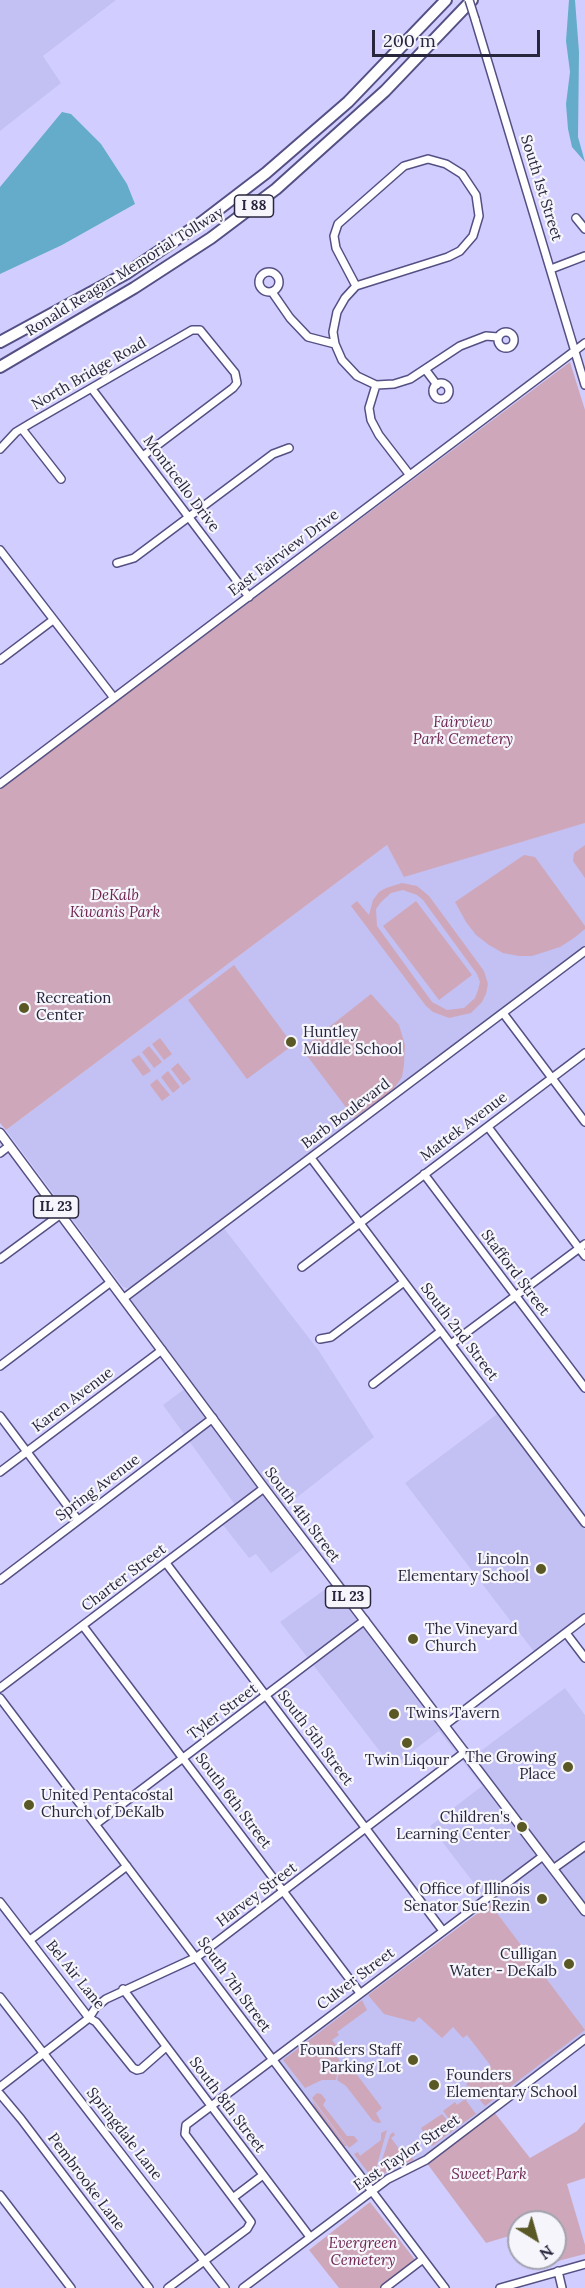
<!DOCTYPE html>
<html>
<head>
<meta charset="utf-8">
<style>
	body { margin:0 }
	#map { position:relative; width:585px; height:2288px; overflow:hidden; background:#d1ceff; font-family:Lora,serif }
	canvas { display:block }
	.north { position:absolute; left:507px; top:2210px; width:60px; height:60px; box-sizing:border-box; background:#f5f5fb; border:2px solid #a3a2af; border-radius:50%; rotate:143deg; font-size:16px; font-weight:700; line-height:24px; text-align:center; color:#28263c }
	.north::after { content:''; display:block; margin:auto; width:21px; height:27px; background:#5a5825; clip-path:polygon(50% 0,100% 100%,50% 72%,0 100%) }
	.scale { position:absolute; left:372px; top:30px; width:168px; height:27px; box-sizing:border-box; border:3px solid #28263c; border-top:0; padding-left:8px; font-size:18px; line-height:21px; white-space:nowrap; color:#28263c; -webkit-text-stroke:4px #f5f5fb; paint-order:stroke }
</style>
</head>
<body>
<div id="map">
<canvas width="585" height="2288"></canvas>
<div class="north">N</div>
<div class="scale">200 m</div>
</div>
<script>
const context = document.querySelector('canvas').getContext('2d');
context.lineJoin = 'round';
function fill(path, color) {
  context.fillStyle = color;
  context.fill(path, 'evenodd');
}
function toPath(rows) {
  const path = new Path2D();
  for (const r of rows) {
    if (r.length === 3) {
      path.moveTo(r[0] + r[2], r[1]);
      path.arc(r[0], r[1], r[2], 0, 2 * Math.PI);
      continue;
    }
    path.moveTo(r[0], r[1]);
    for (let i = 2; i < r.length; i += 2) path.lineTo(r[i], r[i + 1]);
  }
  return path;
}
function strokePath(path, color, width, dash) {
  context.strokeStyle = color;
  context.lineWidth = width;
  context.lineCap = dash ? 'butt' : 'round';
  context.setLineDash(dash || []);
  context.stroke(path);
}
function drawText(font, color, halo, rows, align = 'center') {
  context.font = font + ' Lora,serif';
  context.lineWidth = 4.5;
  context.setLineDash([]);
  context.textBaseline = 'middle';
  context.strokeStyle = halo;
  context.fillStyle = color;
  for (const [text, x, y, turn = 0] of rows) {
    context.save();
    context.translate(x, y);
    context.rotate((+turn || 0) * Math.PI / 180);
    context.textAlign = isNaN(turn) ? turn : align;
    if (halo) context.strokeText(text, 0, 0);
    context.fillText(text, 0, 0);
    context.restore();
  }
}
const built = toPath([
	[0,0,116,0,43,56,61,83,0,131],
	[585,823,585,947,133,1287,126,1288,122,1286,6,1130,387,845,405,876],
	[223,1227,319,1351,374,1437,286,1506,474,1756,565,1688,585,1715,585,2036,423,2158,393,2172,375,2184,370,2182,279,2061,490,1904,430,1826,482,1786,439,1731,392,1767,280,1622,331,1585,303,1549,271,1573,256,1554,249,1558,219,1520,236,1506,163,1405,187,1387,125,1304],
	[497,1414,585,1530,585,1615,535,1653,405,1483]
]);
const green = toPath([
	[570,362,585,410,585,823,404,877,387,845,6,1130,0,1123,0,789],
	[585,845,585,878,573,861,574,853],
	[524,855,535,857,585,926,585,929,574,938,560,947,532,956,519,956,503,953,489,945,476,935,466,922,455,902],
	[402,883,417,886,429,896,484,971,488,984,486,994,482,1002,471,1013,449,1018,433,1012,426,1006,351,906,357,901,369,915,373,900,379,892,386,888],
	[403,890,417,895,423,900,477,974,480,982,478,990,475,998,464,1008,447,1010,432,1002,377,926,376,909,381,902,391,893],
	[416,901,472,975,439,1000,383,926],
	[234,965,293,1045,247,1079,188,1000],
	[371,994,399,1025,405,1045,404,1065,402,1077,393,1090,354,1118,305,1053,305,1046],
	[160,1038,172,1054,164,1060,152,1044],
	[149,1046,162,1062,154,1068,142,1052],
	[139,1055,151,1071,143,1076,131,1060],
	[178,1063,191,1079,183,1085,171,1069],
	[168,1071,180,1087,173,1093,161,1077],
	[157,1079,170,1095,162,1101,150,1085],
	[490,1904,585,2030,485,2106,466,2084,491,2066,467,2035,463,2038,453,2027,442,2038,419,2017,414,2022,384,2014,368,1995],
	[362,2000,367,2010,337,2032,339,2035,332,2040,340,2050,335,2054,340,2061,336,2080,322,2080,305,2088,283,2060],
	[342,2063,346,2069,345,2073,352,2068,382,2108,376,2113,381,2122,383,2122,378,2123,373,2121,346,2086,337,2080],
	[317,2093,321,2094,326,2100,323,2105,347,2136,354,2136,358,2141,349,2148,312,2098],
	[465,2099,476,2114,456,2128,443,2111,455,2102,457,2105],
	[312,2100,347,2146,344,2146,315,2108],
	[491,2108,530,2158,577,2131,585,2122,585,2178,567,2184,585,2245,585,2254,554,2262,555,2222,519,2222,519,2233,486,2243,423,2158],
	[442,2114,455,2129,432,2146,421,2128],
	[387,2130,373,2179,354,2154,358,2152,360,2156,381,2140,381,2133],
	[393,2132,395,2135,391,2138,406,2158,412,2158,414,2160,391,2169,376,2179,390,2135],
	[370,2202,416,2261,381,2288,339,2288,309,2250]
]);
const water = toPath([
	[569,0,575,0,579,52,578,137,585,162,572,147,568,129,566,104,570,72,566,41],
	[62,112,71,114,101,144,127,184,135,204,62,245,0,274,0,187]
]);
const minor = toPath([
	[475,19,585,385],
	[576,218,585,229],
	[551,269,585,256],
	[269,282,10],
	[356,286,336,248,334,236,338,224,404,166,428,159,446,164,462,174,476,195,479,216,473,236,460,251,448,257,356,286,345,298,337,312,333,332,335,344,342,360,357,376,376,385,394,384,410,379,460,346,486,336,498,337],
	[272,292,290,318,308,337,335,344],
	[506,340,8],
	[425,369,437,385],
	[441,391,8],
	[376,385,369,408,371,420,379,435,409,474],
	[92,389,249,597],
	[22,429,61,479],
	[0,449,16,432,31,423,192,330,200,330,235,373,237,383,233,388,143,456],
	[0,550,114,698],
	[117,563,134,558,273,454,289,448],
	[0,660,53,620],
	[0,784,585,343],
	[503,1013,585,1122],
	[488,1127,585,1256],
	[0,1153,9,1146],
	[311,1158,585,1523],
	[424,1174,585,1388],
	[0,1259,61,1214],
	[302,1267,585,1053],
	[124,1298,585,951],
	[320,1339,331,1337,404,1282],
	[451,1344,585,1244],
	[0,1366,111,1282],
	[373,1384,441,1331],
	[0,1416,78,1520],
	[0,1472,162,1350],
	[166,1563,443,1931],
	[0,1580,213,1418],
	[83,1626,360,1993],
	[566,1633,585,1658],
	[0,1688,264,1488],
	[0,1698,445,2288],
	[445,1725,585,1618],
	[96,1824,365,1620],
	[553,1869,585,1846],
	[0,1902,89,2018,96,2022,133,2068,137,2070,141,2069,166,2047],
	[30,1940,127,1866],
	[123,1989,310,2237],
	[0,1997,225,2288],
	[0,2087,89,2018,96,2007,106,1999,197,1957,465,1752],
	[0,2094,21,2119,149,2288],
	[0,2195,71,2288],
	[234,2197,263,2175],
	[558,2271,562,2288],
	[168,2288,247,2229,251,2222,185,2134,186,2125,543,1856],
	[243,2288,388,2179,426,2160,585,2039],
	[385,2288,423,2259],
	[500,2288,585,2264]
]);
const major = toPath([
	[0,1133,264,1488,585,1911]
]);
const highway = toPath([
	[0,342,127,273,202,222,266,173,348,102,446,0],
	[0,367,134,288,211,238,276,189,385,91,472,0]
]);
const minorBridge = toPath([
	[469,0,475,19]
]);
const markers = [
	[24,1008,6,"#5a5825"],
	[291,1042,6,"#5a5825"],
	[541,1569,6,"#5a5825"],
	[413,1639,6,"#5a5825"],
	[394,1714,6,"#5a5825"],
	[407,1743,6,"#5a5825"],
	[568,1767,6,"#5a5825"],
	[29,1805,6,"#5a5825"],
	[522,1827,6,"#5a5825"],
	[542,1899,6,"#5a5825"],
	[569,1964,6,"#5a5825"],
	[413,2060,6,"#5a5825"],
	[434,2085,6,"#5a5825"]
];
const shields = [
	[254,206,39],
	[56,1207,45],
	[348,1597,45]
];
const shieldNames = [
	["I 88",254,206],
	["IL 23",56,1207],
	["IL 23",348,1597]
];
const streetNames = [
	["South 1st Street",541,188,73],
	["Ronald Reagan Memorial Tollway",125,272,-32],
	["North Bridge Road",89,374,-30],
	["Monticello Drive",181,484,53],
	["East Fairview Drive",284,553,-37],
	["Barb Boulevard",346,1114,-37],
	["Mattek Avenue",464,1127,-37],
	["Stafford Street",515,1273,53],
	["South 2nd Street",459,1332,53],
	["Karen Avenue",73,1400,-37],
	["Spring Avenue",98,1488,-37],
	["South 4th Street",302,1515,53],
	["Charter Street",124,1578,-37],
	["Tyler Street",223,1712,-37],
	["South 5th Street",315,1738,53],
	["South 6th Street",233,1801,53],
	["Harvey Street",257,1895,-37],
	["Bel Air Lane",75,1975,51],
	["Culver Street",356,1979,-37],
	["South 7th Street",234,1985,54],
	["South 8th Street",227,2105,53],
	["Springdale Lane",124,2134,52],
	["East Taylor Street",407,2153,-34],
	["Pembrooke Lane",86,2182,53]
];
const parkNames = [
	["Fairview",463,723],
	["Park Cemetery",463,740],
	["DeKalb",115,896],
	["Kiwanis Park",115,913],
	["Sweet Park",489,2175],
	["Evergreen",363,2244],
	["Cemetery",363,2261]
];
const poiNames = [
	["Recreation",36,999],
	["Center",36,1016],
	["Huntley",303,1033],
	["Middle School",303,1050],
	["Lincoln",529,1560,"right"],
	["Elementary School",529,1577,"right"],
	["The Vineyard",425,1630],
	["Church",425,1647],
	["Twins Tavern",406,1714],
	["The Growing",556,1758,"right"],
	["Place",556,1775,"right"],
	["Twin Liqour",407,1761,"center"],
	["United Pentacostal",41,1796],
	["Church of DeKalb",41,1813],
	["Children's",510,1818,"right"],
	["Learning Center",510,1835,"right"],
	["Office of Illinois",530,1890,"right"],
	["Senator Sue Rezin",530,1907,"right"],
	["Culligan",557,1955,"right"],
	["Water - DeKalb",557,1972,"right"],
	["Founders Staff",401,2051,"right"],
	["Parking Lot",401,2068,"right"],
	["Founders",446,2076],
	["Elementary School",446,2093]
];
fill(built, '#c3c0f3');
fill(green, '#cea8ba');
fill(water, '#65acca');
strokePath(minor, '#555084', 10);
strokePath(major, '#555084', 11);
strokePath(highway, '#555084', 14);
strokePath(minor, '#fff', 7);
strokePath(major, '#fff', 8);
strokePath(highway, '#fff', 10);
strokePath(minorBridge, '#555084', 10, []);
strokePath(minorBridge, '#fff', 7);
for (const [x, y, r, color] of markers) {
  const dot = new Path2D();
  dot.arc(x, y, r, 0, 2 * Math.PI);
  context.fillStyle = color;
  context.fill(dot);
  strokePath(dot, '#f5f5fb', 2);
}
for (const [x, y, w] of shields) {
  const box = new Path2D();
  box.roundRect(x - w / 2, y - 11, w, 22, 4.5);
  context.fillStyle = '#f5f5fb';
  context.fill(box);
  strokePath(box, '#28263c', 1.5);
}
drawText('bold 14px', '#28263c', null, shieldNames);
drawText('15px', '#28263c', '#f5f5fb', streetNames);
drawText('italic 15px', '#6e2651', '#f5f5fb', parkNames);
drawText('15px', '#28263c', '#f5f5fb', poiNames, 'left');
</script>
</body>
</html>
